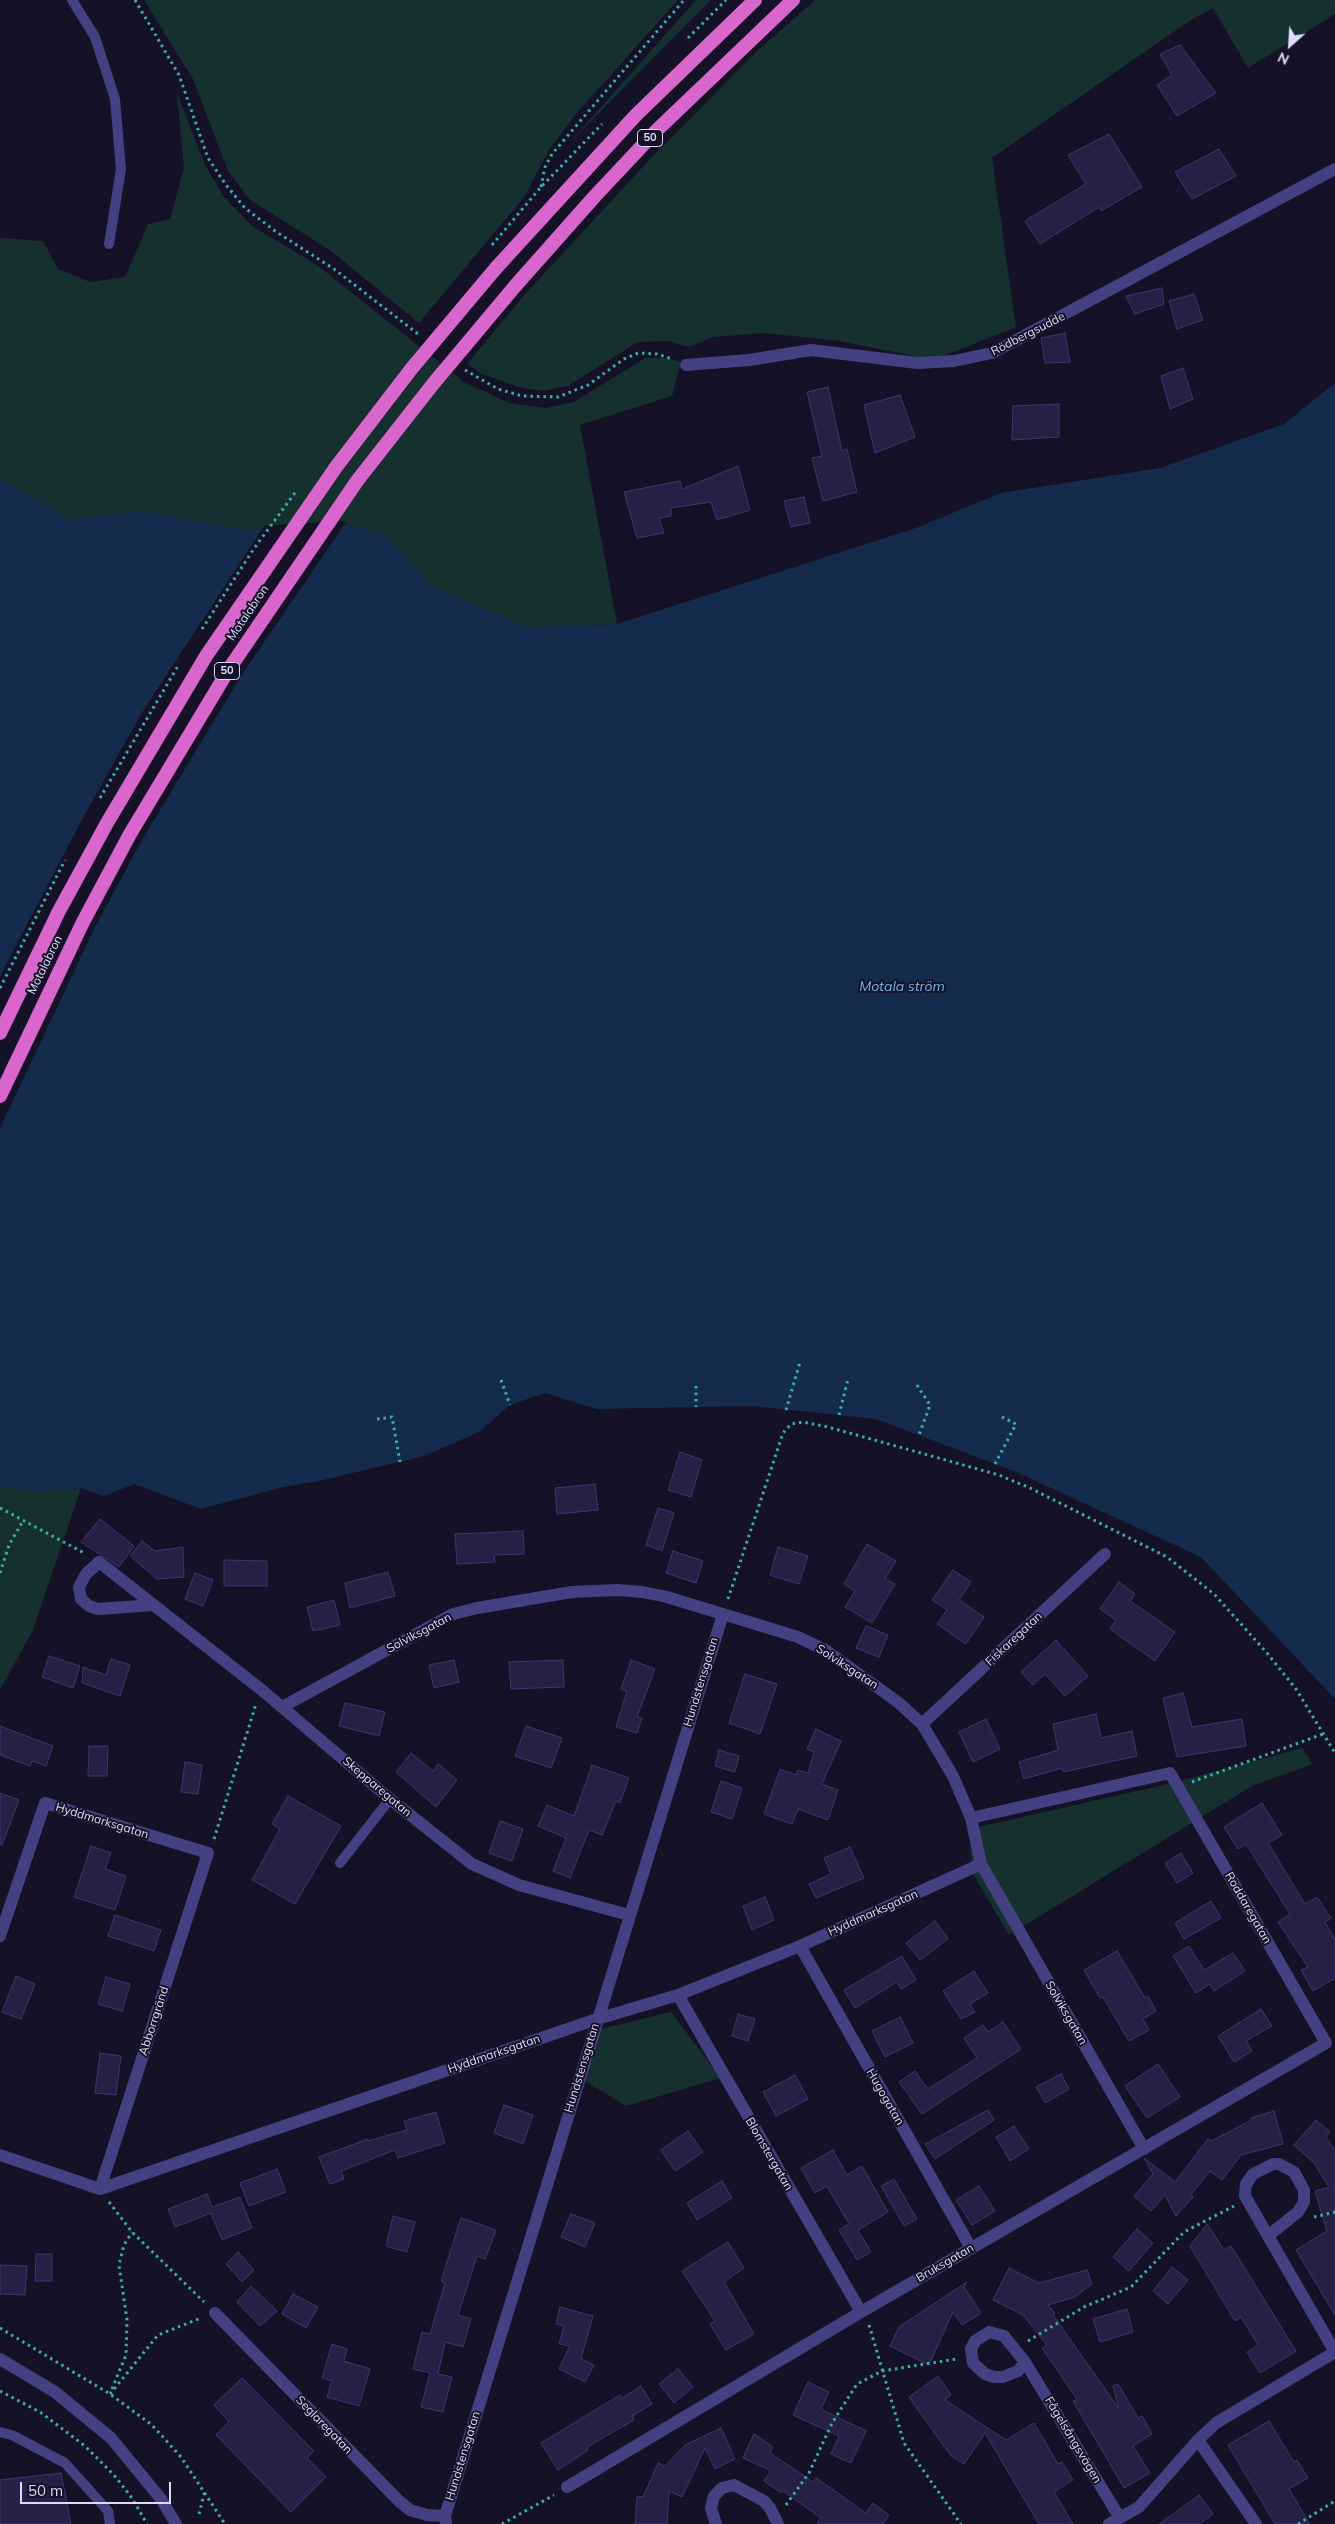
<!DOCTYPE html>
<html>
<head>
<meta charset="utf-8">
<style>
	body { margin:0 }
	#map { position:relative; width:1335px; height:2524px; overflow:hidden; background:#151227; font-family:Mulish,sans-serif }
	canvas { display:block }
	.north { position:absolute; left:1265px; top:20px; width:50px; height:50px; -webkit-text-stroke:4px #151227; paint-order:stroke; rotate:206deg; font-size:14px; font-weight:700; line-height:20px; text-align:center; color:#dedbfc }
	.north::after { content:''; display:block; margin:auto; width:18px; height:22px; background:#dedbfc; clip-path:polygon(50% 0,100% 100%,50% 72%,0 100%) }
	.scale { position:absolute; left:20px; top:2482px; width:151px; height:22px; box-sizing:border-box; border:2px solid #dedbfc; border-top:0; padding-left:6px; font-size:15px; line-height:18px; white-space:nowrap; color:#dedbfc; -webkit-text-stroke:4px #151227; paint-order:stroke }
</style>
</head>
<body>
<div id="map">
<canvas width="1335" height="2524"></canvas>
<div class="north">N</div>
<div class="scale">50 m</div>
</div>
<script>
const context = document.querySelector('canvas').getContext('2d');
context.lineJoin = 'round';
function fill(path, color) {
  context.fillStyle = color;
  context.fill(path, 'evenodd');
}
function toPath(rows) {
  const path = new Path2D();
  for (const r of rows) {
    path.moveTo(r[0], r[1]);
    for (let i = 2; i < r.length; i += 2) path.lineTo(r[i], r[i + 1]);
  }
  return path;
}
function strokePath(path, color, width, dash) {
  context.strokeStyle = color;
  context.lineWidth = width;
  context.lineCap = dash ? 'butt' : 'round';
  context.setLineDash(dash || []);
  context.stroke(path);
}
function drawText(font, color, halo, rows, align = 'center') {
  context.font = font + ' Mulish,sans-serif';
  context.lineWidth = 4;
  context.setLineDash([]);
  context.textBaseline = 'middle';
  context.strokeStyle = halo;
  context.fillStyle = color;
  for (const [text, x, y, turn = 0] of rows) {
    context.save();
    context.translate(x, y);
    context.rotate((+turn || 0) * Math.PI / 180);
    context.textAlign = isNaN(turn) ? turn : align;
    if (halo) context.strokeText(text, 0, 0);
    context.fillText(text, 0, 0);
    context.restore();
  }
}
const green = toPath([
	[144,0,678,0,576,114,549,150,525,196,419,323,331,251,250,200,228,171,193,79],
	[696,0,711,0,571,141],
	[815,0,1335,0,1335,14,1248,68,1213,8,1192,19,992,158,1016,327,933,360,840,341,764,333,713,337,689,347,668,341,638,342,568,386,542,391,518,387,482,374,467,364,526,293,654,155,755,53],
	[177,93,205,165,224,197,252,226,317,265,464,382,510,403,545,408,574,402,645,358,666,358,681,362,672,396,580,425,617,624,527,627,430,586,386,535,343,524,243,530,141,511,71,520,0,479,0,238,43,241,58,269,90,282,125,277,148,224,170,219,184,168],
	[0,1486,37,1491,81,1488,33,1630,0,1690],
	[1302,1748,1313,1764,1252,1786,1009,1935,972,1872,969,1829,1168,1784],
	[671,2012,721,2078,626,2106,580,2078,596,2030]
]);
const water = toPath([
	[1335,383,1335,1699,1201,1557,1016,1472,876,1419,752,1406,596,1409,545,1393,510,1405,479,1432,424,1456,319,1481,283,1487,201,1509,134,1484,104,1496,81,1488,37,1491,0,1486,0,479,71,520,141,511,243,530,343,524,386,535,430,586,527,627,617,624,916,528,1001,493,1160,468,1284,424]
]);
const pier = toPath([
	[343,521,346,522,241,676,142,840,95,927,0,1128,0,976,86,812,143,711,264,526]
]);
const building = toPath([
	[1180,45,1216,93,1177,116,1157,85,1172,75,1160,54,1180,45],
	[1109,134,1142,187,1101,211,1099,207,1040,244,1025,221,1086,184,1068,155,1109,134],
	[1219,149,1236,176,1192,199,1175,172,1219,149],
	[1162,288,1164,304,1135,314,1126,296,1162,288],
	[1194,294,1203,320,1177,329,1169,301,1194,294],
	[1065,333,1070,362,1045,363,1041,338,1065,333],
	[1183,368,1193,399,1170,409,1161,376,1183,368],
	[828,387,842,451,847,449,857,492,823,501,812,458,822,456,807,392,828,387],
	[900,395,915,437,875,453,864,405,900,395],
	[1059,404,1059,437,1012,440,1013,406,1059,404],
	[738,466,750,510,717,520,711,502,671,508,671,516,659,518,664,533,637,538,624,492,680,481,682,489,738,466],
	[804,497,810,523,791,527,784,501,804,497],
	[680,1452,702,1460,691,1497,668,1490,680,1452],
	[595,1484,598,1510,557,1514,555,1488,595,1484],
	[658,1508,674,1513,662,1551,646,1545,658,1508],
	[100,1519,134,1546,119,1567,81,1542,100,1519],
	[523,1531,524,1554,494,1555,495,1562,457,1564,455,1534,523,1531],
	[142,1541,155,1551,183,1547,184,1577,157,1579,130,1556,142,1541],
	[867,1544,896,1561,885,1579,895,1584,872,1623,845,1607,855,1591,844,1584,867,1544],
	[778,1547,808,1556,799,1584,770,1575,778,1547],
	[673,1551,703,1561,696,1583,666,1573,673,1551],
	[224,1560,267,1561,267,1586,224,1586,224,1560],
	[953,1570,971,1582,959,1600,984,1617,966,1644,937,1624,947,1610,932,1600,953,1570],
	[388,1572,395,1596,350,1608,345,1583,388,1572],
	[195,1573,213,1580,203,1606,185,1599,195,1573],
	[1119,1582,1135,1594,1130,1601,1175,1632,1155,1661,1110,1629,1116,1620,1100,1609,1119,1582],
	[334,1600,340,1625,313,1631,307,1607,334,1600],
	[866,1626,888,1635,879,1657,856,1648,866,1626],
	[1056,1640,1088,1676,1065,1696,1045,1674,1033,1685,1021,1672,1056,1640],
	[49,1656,80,1666,73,1688,42,1677,49,1656],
	[111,1659,130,1665,120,1696,82,1683,83,1667,106,1675,111,1659],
	[454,1660,459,1682,434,1688,429,1665,454,1660],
	[563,1660,564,1687,511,1689,509,1662,563,1660],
	[631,1660,655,1669,637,1717,642,1718,637,1733,616,1727,627,1691,621,1689,631,1660],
	[745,1674,777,1684,760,1734,729,1723,745,1674],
	[1183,1693,1192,1727,1242,1719,1246,1746,1177,1757,1163,1698,1183,1693],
	[345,1703,385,1712,379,1736,339,1726,345,1703],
	[1096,1714,1101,1738,1132,1731,1137,1756,1063,1772,1062,1768,1024,1779,1019,1762,1058,1750,1053,1724,1096,1714],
	[986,1719,1000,1749,973,1762,959,1732,986,1719],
	[0,1726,53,1746,46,1766,32,1761,30,1766,0,1755,0,1726],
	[526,1726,562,1738,551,1768,515,1756,526,1726],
	[816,1729,841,1741,822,1784,838,1790,828,1820,798,1809,792,1824,764,1814,780,1769,796,1775,798,1770,808,1773,814,1752,807,1749,816,1729],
	[89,1746,108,1746,107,1776,88,1776,89,1746],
	[719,1750,739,1756,735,1772,715,1766,719,1750],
	[411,1753,433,1771,438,1764,457,1780,436,1807,396,1772,411,1753],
	[185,1762,202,1765,198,1794,181,1792,185,1762],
	[592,1765,629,1778,620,1803,616,1801,602,1835,589,1830,570,1878,553,1871,566,1838,538,1826,547,1805,574,1816,592,1765],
	[721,1781,742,1788,732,1819,711,1812,721,1781],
	[0,1793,19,1800,2,1845,0,1845,0,1793],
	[288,1796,341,1826,295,1904,252,1880,280,1829,272,1824,288,1796],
	[1262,1803,1282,1835,1268,1843,1305,1904,1317,1897,1331,1918,1325,1922,1335,1939,1335,1978,1313,1991,1301,1970,1308,1967,1278,1922,1290,1914,1246,1844,1238,1849,1224,1827,1262,1803],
	[500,1821,523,1829,512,1861,489,1853,500,1821],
	[91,1846,111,1853,105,1869,126,1876,115,1910,74,1897,91,1846],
	[850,1847,864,1878,816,1898,809,1884,831,1874,824,1858,850,1847],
	[1181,1853,1193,1873,1177,1883,1165,1863,1181,1853],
	[765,1897,774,1920,752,1930,743,1906,765,1897],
	[1211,1901,1221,1918,1184,1939,1175,1923,1211,1901],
	[115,1915,161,1930,154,1951,108,1936,115,1915],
	[935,1921,948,1939,920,1960,906,1943,935,1921],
	[1189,1946,1204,1970,1233,1953,1245,1971,1214,1991,1210,1984,1196,1993,1173,1956,1189,1946],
	[1117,1951,1145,1998,1148,1996,1156,2011,1143,2019,1149,2030,1129,2041,1103,1997,1100,1998,1084,1970,1117,1951],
	[902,1956,916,1980,901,1989,897,1982,855,2008,844,1990,902,1956],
	[974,1971,988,1993,970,2004,975,2012,961,2019,943,1991,974,1971],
	[16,1976,35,1984,21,2019,2,2012,16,1976],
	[106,1977,130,1984,122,2011,98,2004,106,1977],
	[1261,2009,1272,2026,1246,2041,1252,2051,1234,2062,1218,2036,1261,2009],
	[738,2014,755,2019,748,2041,732,2036,738,2014],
	[900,2017,913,2043,885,2057,872,2031,900,2017],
	[1003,2022,1021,2049,922,2114,899,2082,915,2071,928,2089,977,2058,964,2038,983,2025,988,2032,1003,2022],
	[100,2053,121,2056,116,2095,95,2093,100,2053],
	[1158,2064,1180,2097,1147,2118,1125,2086,1158,2064],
	[1061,2074,1069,2089,1045,2103,1036,2087,1061,2074],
	[795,2075,808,2099,776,2116,763,2092,795,2075],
	[504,2105,533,2115,523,2144,494,2133,504,2105],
	[988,2110,994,2120,935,2159,925,2144,988,2110],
	[1274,2111,1283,2144,1241,2155,1222,2180,1210,2171,1191,2194,1193,2197,1176,2216,1165,2195,1151,2211,1134,2196,1153,2174,1144,2158,1175,2182,1208,2139,1211,2141,1252,2120,1251,2118,1274,2111],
	[436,2112,445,2143,398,2158,395,2150,341,2171,344,2179,330,2184,319,2157,368,2139,368,2141,407,2130,404,2121,436,2112],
	[1316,2120,1330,2132,1326,2137,1335,2151,1335,2315,1296,2250,1327,2231,1315,2191,1329,2187,1314,2163,1294,2145,1316,2120],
	[1014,2126,1029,2149,1010,2161,996,2137,1014,2126],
	[688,2131,703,2152,675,2171,661,2150,688,2131],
	[833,2150,847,2175,862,2166,888,2212,858,2230,871,2252,857,2260,839,2230,849,2224,827,2186,815,2193,801,2168,833,2150],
	[277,2169,286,2192,249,2206,240,2183,277,2169],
	[894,2179,917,2219,904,2226,881,2186,894,2179],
	[722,2181,732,2198,697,2220,687,2203,722,2181],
	[979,2186,995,2211,972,2225,956,2200,979,2186],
	[207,2194,212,2207,240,2197,252,2228,222,2240,211,2213,175,2227,168,2209,207,2194],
	[571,2214,595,2223,585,2247,561,2237,571,2214],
	[393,2216,415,2222,407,2252,386,2246,393,2216],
	[461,2218,496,2230,485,2259,477,2256,458,2315,471,2319,463,2347,445,2342,438,2374,452,2377,443,2412,421,2407,430,2373,413,2369,422,2332,430,2334,445,2283,441,2281,461,2218],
	[1207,2224,1224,2250,1231,2246,1296,2351,1260,2373,1247,2352,1258,2345,1241,2317,1235,2321,1190,2246,1207,2224],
	[1137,2229,1153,2243,1129,2271,1113,2257,1137,2229],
	[728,2242,744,2268,724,2282,754,2334,726,2350,710,2324,715,2321,682,2271,728,2242],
	[238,2252,254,2270,242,2282,226,2264,238,2252],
	[36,2254,52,2254,52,2281,35,2281,36,2254],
	[0,2265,27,2266,25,2295,0,2294,0,2265],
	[1172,2267,1188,2280,1168,2304,1153,2291,1172,2267],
	[1009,2268,1039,2283,1087,2270,1092,2284,1075,2297,1048,2305,1055,2313,1053,2315,1119,2409,1113,2386,1118,2384,1138,2418,1142,2416,1152,2434,1133,2446,1150,2473,1124,2488,1073,2401,1077,2399,1042,2348,1047,2345,1023,2315,993,2300,1009,2268],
	[967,2282,964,2287,981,2313,962,2325,953,2312,929,2365,890,2346,899,2327,967,2282],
	[251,2286,277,2311,260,2326,237,2302,251,2286],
	[293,2294,318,2307,306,2328,282,2314,293,2294],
	[560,2307,593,2316,581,2359,594,2365,585,2382,559,2369,570,2346,559,2344,564,2326,556,2324,560,2307],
	[1127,2309,1133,2332,1100,2342,1093,2319,1127,2309],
	[332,2344,347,2349,344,2361,370,2369,359,2406,327,2397,332,2381,322,2378,332,2344],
	[678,2369,693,2387,674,2403,659,2384,678,2369],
	[938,2376,951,2395,945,2400,1006,2440,1034,2423,1058,2464,1062,2462,1073,2480,1054,2492,1073,2524,1039,2524,985,2433,964,2464,951,2456,909,2397,938,2376],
	[242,2378,314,2451,307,2458,326,2477,291,2512,216,2435,229,2422,214,2405,242,2378],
	[808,2382,829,2392,821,2409,866,2431,851,2463,831,2454,839,2436,793,2415,808,2382],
	[641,2386,652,2404,632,2416,634,2420,587,2447,588,2450,558,2470,541,2443,620,2395,622,2398,641,2386],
	[1269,2421,1294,2462,1297,2460,1308,2478,1289,2489,1310,2524,1275,2524,1228,2445,1269,2421],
	[721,2428,735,2459,715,2469,705,2448,682,2497,669,2491,667,2524,635,2524,637,2496,643,2497,658,2463,665,2466,685,2445,721,2428],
	[754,2434,773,2447,770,2453,813,2482,816,2478,866,2513,873,2503,889,2515,883,2524,817,2524,821,2518,783,2491,781,2493,764,2481,771,2471,743,2458,754,2434],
	[61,2473,71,2524,0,2524,0,2480,61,2473],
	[1199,2495,1213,2514,1199,2524,1159,2524,1199,2495]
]);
const path = toPath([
	[135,0,179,75,208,158,226,185,245,208,275,231,334,269,418,334],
	[688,38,726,0],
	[541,187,545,167,552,154,684,0],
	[492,245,541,187,602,124],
	[465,370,498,389,522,396,558,397,588,385,624,359,638,353,657,354,672,359],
	[501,1380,510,1405],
	[917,1385,930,1405,919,1435],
	[696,1386,696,1407],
	[786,1410,800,1362],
	[839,1415,848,1379],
	[377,1419,392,1417,400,1462],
	[995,1464,1016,1424,1000,1416],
	[0,1508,86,1554],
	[0,1573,9,1545,23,1521],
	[728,1599,783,1433,791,1424,803,1422,828,1427,999,1475,1030,1488,1167,1557,1214,1594,1267,1653,1296,1689,1335,1753],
	[1192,1782,1323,1734],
	[214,1839,256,1704],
	[109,2202,132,2232,204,2302],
	[1314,2217,1335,2212],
	[869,2325,904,2443,961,2524],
	[0,2328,110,2394,152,2425,181,2457,225,2524],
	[1028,2341,1084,2307,1131,2287,1184,2232,1234,2206],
	[112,2389,126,2355,127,2320,119,2265,124,2245,132,2232],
	[0,2391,40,2412,85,2446,114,2475,132,2498,147,2524],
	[110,2394,158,2335,201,2318],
	[786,2505,809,2473,832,2423,857,2384,882,2371,956,2359],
	[199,2514,205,2491],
	[502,2524,554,2495],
	[1298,2524,1335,2501]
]);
const service = toPath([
	[72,0,95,37,115,99,121,169,109,244],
	[340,1863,390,1799],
	[0,2432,12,2435,65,2463,108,2511,110,2524]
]);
const minor = toPath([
	[686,365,749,360,811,350,917,363,954,361,992,353,1335,169],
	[153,1605,98,1609,89,1606,81,1599,79,1587,86,1574,99,1562,263,1691,390,1799,472,1864,519,1885,629,1915],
	[282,1707,453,1614,477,1608,572,1592,617,1590,643,1592,667,1597,798,1637,827,1651,899,1703,922,1724,953,1776,971,1818,981,1864,1144,2149],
	[922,1724,1105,1554],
	[0,1936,45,1803,208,1853,100,2189],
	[800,1946,971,2248],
	[678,1995,861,2312],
	[0,2155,100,2189,597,2019,678,1995,800,1946,981,1864],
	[1269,2235,1298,2212,1304,2202,1304,2190,1294,2172,1279,2164,1273,2164,1253,2174,1246,2184,1245,2196,1335,2352],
	[215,2313,399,2501,410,2510,427,2515,445,2516],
	[989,2332,1004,2336,1025,2362,1018,2371,1003,2377,994,2377,985,2374,973,2363,971,2349,975,2341,989,2332],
	[1025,2362,1120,2518],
	[1198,2440,1256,2524],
	[567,2487,861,2312,1326,2043,1170,1773,971,1818],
	[446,2524,445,2516,723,1614],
	[716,2524,711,2508,714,2496,722,2488,734,2485,764,2501,770,2508,778,2524],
	[1109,2524,1139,2507,1198,2440,1216,2423,1335,2352]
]);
const tertiary = toPath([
	[0,2359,55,2392,111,2438,161,2499,176,2524]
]);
const trunk = toPath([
	[496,268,636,115,755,0],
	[516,285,595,196,657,130,793,0]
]);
const pathBridge = toPath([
	[202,629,253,550,297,490],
	[100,798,178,666],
	[0,988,65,860]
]);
const trunkBridge = toPath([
	[0,1033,59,911,107,823,206,656,336,467,412,368,496,268],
	[0,1096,83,922,130,834,229,669,357,481,433,384,516,285]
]);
const shields = [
	[650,138,25],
	[227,671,25]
];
const shieldNames = [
	["50",650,138],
	["50",227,671]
];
const streetNames = [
	["Rödbergsudde",1028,334,-27],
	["Motalabron",248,613,-56],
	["Motalabron",45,965,-64],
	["Solviksgatan",419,1633,-28],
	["Fiskaregatan",1014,1639,-43],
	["Solviksgatan",847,1667,33],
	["Hundstensgatan",701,1682,-73],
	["Skepparegatan",377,1787,40],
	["Hyddmarksgatan",102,1821,17],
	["Roddaregatan",1248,1908,60],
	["Hyddmarksgatan",873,1913,-24],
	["Solviksgatan",1066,2013,60],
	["Abborrgränd",154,2021,-72],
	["Hyddmarksgatan",494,2054,-19],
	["Hundstensgatan",582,2068,-73],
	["Hugogatan",885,2097,60],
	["Blomstergatan",769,2154,60],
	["Bruksgatan",945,2263,-30],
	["Seglaregatan",324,2425,46],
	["Fågelsångsvägen",1073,2440,59],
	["Hundstensgatan",463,2456,-73]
];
const waterNames = [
	["Motala ström",902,987]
];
fill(green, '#15302f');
fill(water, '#152b4d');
fill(pier, '#151227');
fill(building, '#272046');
strokePath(building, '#3f3470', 1);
strokePath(path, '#3bb0a8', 3, [2.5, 4]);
strokePath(service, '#434181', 10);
strokePath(minor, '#434181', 12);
strokePath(tertiary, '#434181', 12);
strokePath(trunk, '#d866cc', 14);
strokePath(pathBridge, '#3bb0a8', 3, [2.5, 4]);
strokePath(trunkBridge, '#d866cc', 14);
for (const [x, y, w] of shields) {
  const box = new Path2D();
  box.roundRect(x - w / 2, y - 8.5, w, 17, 4);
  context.fillStyle = '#151227';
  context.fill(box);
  strokePath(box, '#dedbfc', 1);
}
drawText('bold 11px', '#dedbfc', null, shieldNames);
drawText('12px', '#dedbfc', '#151227', streetNames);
drawText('italic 14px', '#72b8f3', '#151227', waterNames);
</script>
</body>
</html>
